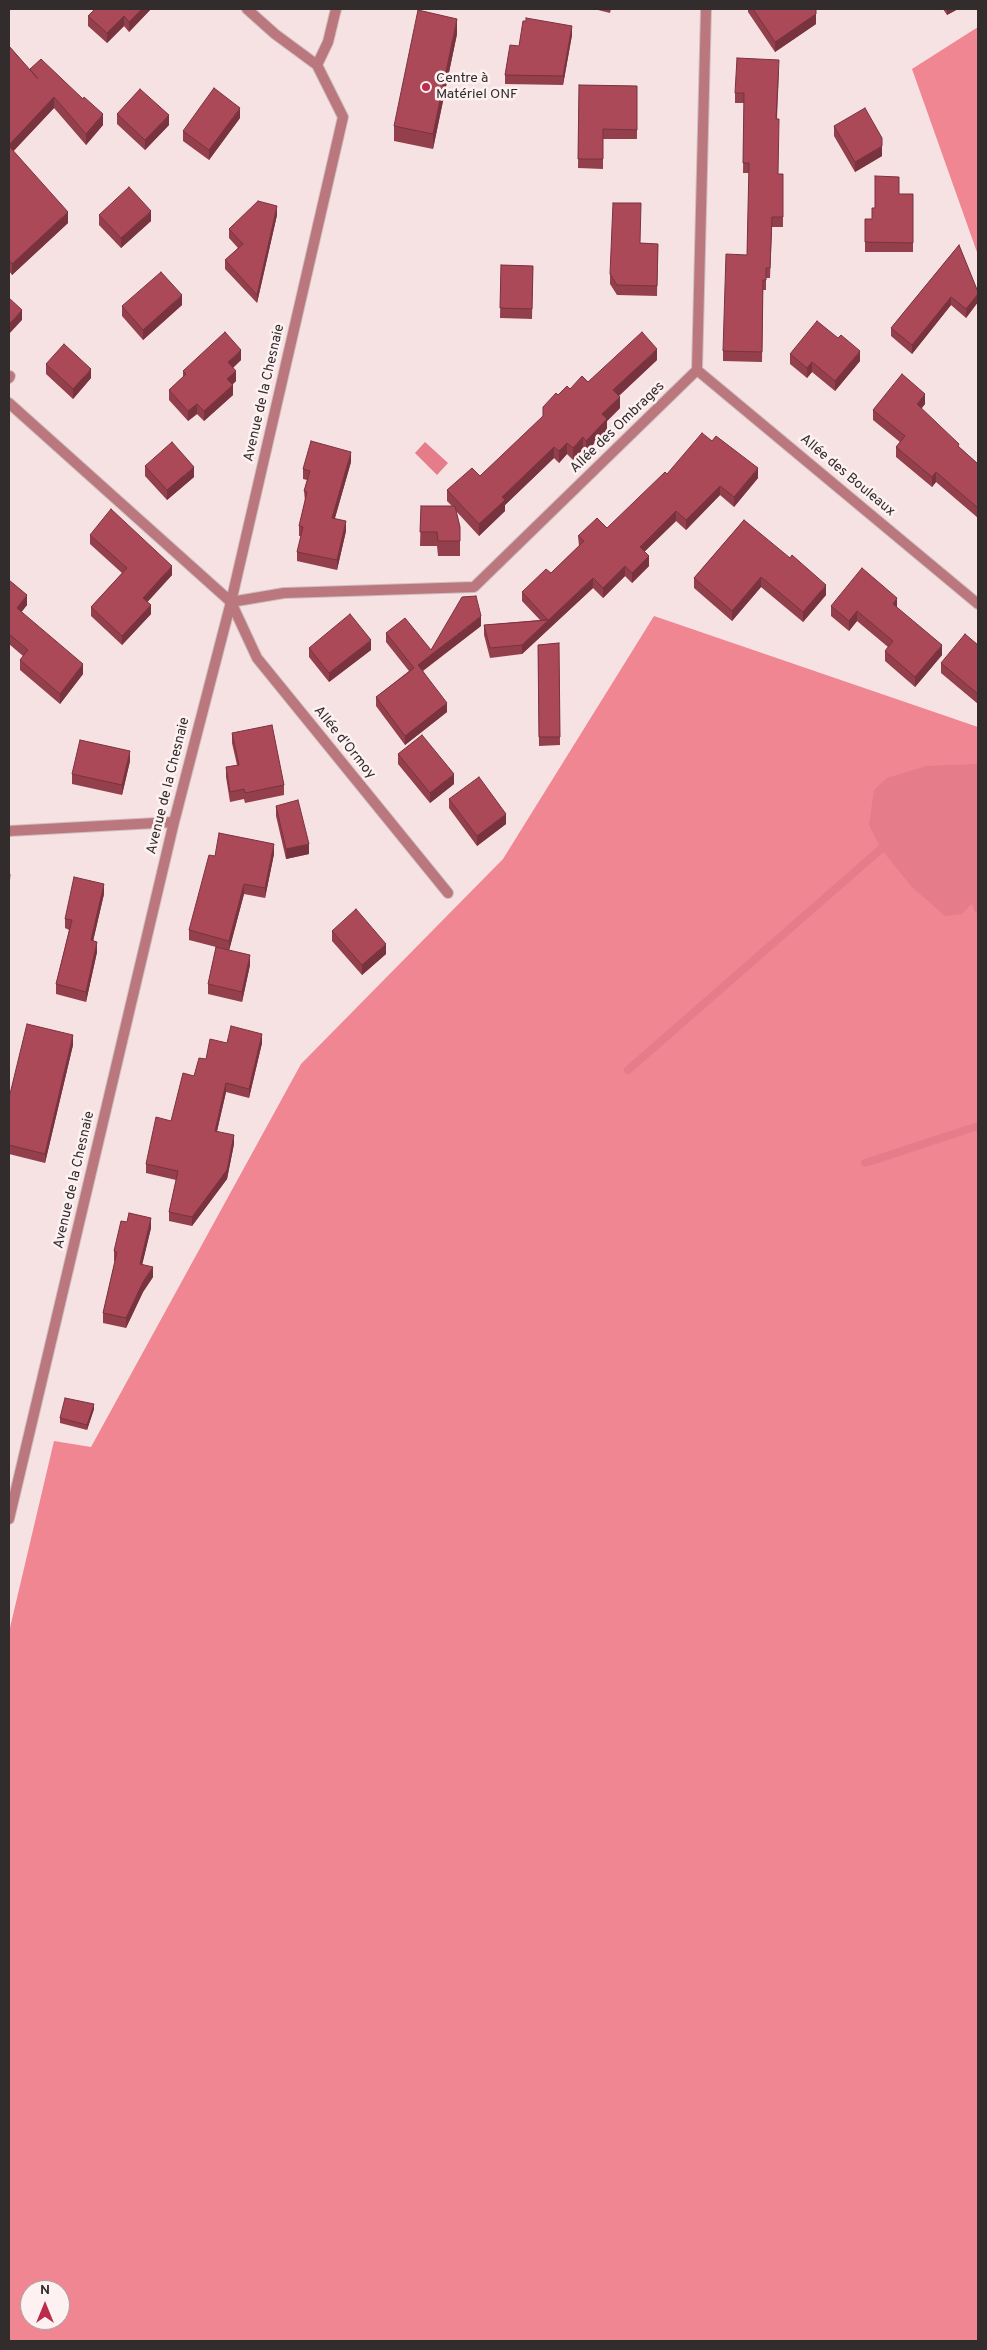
<!DOCTYPE html>
<html>
<head>
<meta charset="utf-8">
<style>
	body { margin:0 }
	#map { position:relative; width:987px; height:2350px; overflow:hidden; background:#f6e2e3; font-family:Overpass,sans-serif }
	canvas { display:block }
	.frame { position:absolute; inset:0; border:10px solid #332c2c; pointer-events:none }
	.north { position:absolute; left:20px; top:2280px; width:50px; height:50px; box-sizing:border-box; background:#fdf1f2; border:1px solid #aca2a3; border-radius:50%; rotate:0deg; font-size:14px; font-weight:700; line-height:20px; text-align:center; color:#332c2c }
	.north::after { content:''; display:block; margin:auto; width:18px; height:22px; background:#bc2c4d; clip-path:polygon(50% 0,100% 100%,50% 72%,0 100%) }
</style>
</head>
<body>
<div id="map">
<canvas width="987" height="2350"></canvas>
<div class="frame"></div>
<div class="north">N</div>
</div>
<script>
const context = document.querySelector('canvas').getContext('2d');
context.lineJoin = 'round';
function fill(path, color) {
  context.fillStyle = color;
  context.fill(path, 'evenodd');
}
function toPath(rows) {
  const path = new Path2D();
  for (const r of rows) {
    path.moveTo(r[0], r[1]);
    for (let i = 2; i < r.length; i += 2) path.lineTo(r[i], r[i + 1]);
  }
  return path;
}
function strokePath(path, color, width, dash) {
  context.strokeStyle = color;
  context.lineWidth = width;
  context.lineCap = dash ? 'butt' : 'round';
  context.setLineDash(dash || []);
  context.stroke(path);
}
function drawText(font, color, halo, rows, align = 'center') {
  context.font = font + ' Overpass,sans-serif';
  context.lineWidth = 5;
  context.setLineDash([]);
  context.textBaseline = 'middle';
  context.strokeStyle = halo;
  context.fillStyle = color;
  for (const [text, x, y, turn = 0] of rows) {
    context.save();
    context.translate(x, y);
    context.rotate((+turn || 0) * Math.PI / 180);
    context.textAlign = isNaN(turn) ? turn : align;
    if (halo) context.strokeText(text, 0, 0);
    context.fillText(text, 0, 0);
    context.restore();
  }
}
const forest = toPath([
	[978,27,978,255,912,69],
	[654,616,978,727,978,2341,9,2341,9,1632,54,1441,91,1447,301,1064,503,859],
	[30,2290,60,2290,60,2320,30,2320]
]);
const water = toPath([
	[425,442,448,463,437,475,415,453],
	[978,764,978,893,975,900,962,914,945,916,912,887,881,849,869,825,874,790,887,778,926,766]
]);
const stream = toPath([
	[975,900,978,909],
	[628,1070,881,849],
	[865,1163,978,1126]
]);
const street = toPath([
	[317,65,328,42,336,9],
	[697,370,978,604],
	[9,378,10,376],
	[9,403,231,602,257,658,448,893],
	[231,602,284,593,474,587,697,370,706,9],
	[9,831,174,822],
	[9,1519,174,822,231,602,343,117,317,65,275,34,247,9]
]);
const wall = toPath([
	[95,9,151,9,129,32,124,26,107,43,88,26,88,16],
	[594,9,611,9,610,13],
	[748,9,816,9,816,24,775,52,748,12],
	[943,9,958,9,947,15],
	[457,34,433,149,394,141,394,126],
	[572,35,563,85,505,84,505,75,519,46],
	[9,46,30,70,103,125,86,145,54,108,13,151,68,223,12,275,9,271],
	[779,70,777,119,778,174,783,174,783,227,772,227,770,278,766,278,766,290,763,290,762,362,723,361,723,351,747,255,749,173,743,173,744,103,735,103,735,93],
	[579,85,637,86,637,139,603,139,603,169,578,168],
	[117,114,169,125,145,150,117,124],
	[240,118,209,160,183,141,183,131],
	[834,126,882,156,855,172,834,136],
	[899,194,913,194,913,252,865,252,865,219,872,219,875,208],
	[99,215,151,221,121,248,99,225],
	[277,215,257,303,225,269,225,260,238,248,229,238,229,229],
	[640,243,658,244,657,296,617,295,610,284,610,274],
	[959,245,978,292,978,302,966,318,951,305,912,354,891,336,891,328],
	[501,265,533,266,532,319,500,318],
	[182,305,143,340,122,316,122,306],
	[790,354,860,361,835,391,812,372,807,378,790,364],
	[241,360,233,368,236,381,232,385,233,395,204,421,197,414,188,421,169,400,169,390,183,377,183,371],
	[657,360,619,396,620,408,607,421,607,430,586,452,583,449,573,460,567,454,559,463,554,458,505,505,505,511,479,536,456,511,460,527,460,556,438,556,437,546,420,546,421,506,452,506,447,501,447,490,480,476,543,417,558,395,570,389,588,382],
	[46,364,91,378,73,399,46,374],
	[925,404,921,409,959,447,978,464,978,518,936,482,932,487,896,457,896,447,900,442,873,420,873,410],
	[351,462,335,518,346,531,337,570,297,561,297,552,301,536,299,536,299,526,305,501,304,491,307,480,303,479,303,469],
	[145,466,194,477,167,500,145,476],
	[667,474,758,478,734,507,720,495,686,530,676,521,644,552,649,566,632,583,625,576,603,598,593,588,522,654,490,658,484,635,484,625,540,620,522,601,522,592,551,573,579,546,578,536,607,528],
	[744,520,826,595,803,622,761,587,732,621,694,588,694,578],
	[90,535,172,575,147,602,151,614,122,645,91,616,91,607,122,573,90,544],
	[9,580,27,605,21,612,83,674,60,704,20,670,20,660,23,656,9,644],
	[831,606,897,608,942,655,915,687,885,661,885,651,888,647,857,621,849,631,831,616],
	[481,626,423,671,447,712,405,745,376,706,376,697,409,671,386,642,386,633,431,650],
	[559,643,560,745,539,746,538,645],
	[978,645,978,704,941,673,941,663],
	[309,648,371,650,329,682,309,657],
	[232,733,284,785,284,795,245,803,244,799,230,802,226,777,226,767,237,765,232,743],
	[398,754,454,784,430,803,398,764],
	[130,761,122,795,72,784,72,774],
	[449,799,506,824,477,846,449,808],
	[276,806,309,854,286,859,276,816],
	[274,854,265,898,244,894,229,950,250,965,242,1002,208,994,208,984,216,947,189,940,189,930,215,856],
	[104,894,93,941,97,952,86,1002,56,994,56,984,69,930,65,928,65,919],
	[332,931,386,954,362,975,332,941],
	[227,1043,262,1043,249,1098,226,1092,217,1131,234,1144,227,1179,192,1226,169,1221,169,1212,176,1180,146,1173,146,1164,171,1121,194,1076,206,1059],
	[73,1045,45,1163,9,1154,9,1098],
	[151,1228,142,1264,153,1277,143,1292,126,1328,103,1323,103,1313,115,1261,114,1261,114,1251],
	[94,1409,87,1430,60,1423,60,1418]
]);
const shadedWall = toPath([
	[142,9,151,9,129,32,129,22],
	[947,9,958,9,947,15],
	[816,14,816,24,775,52,775,42],
	[124,16,124,26,107,43,107,33],
	[457,19,457,34,433,149,433,134],
	[572,26,572,35,563,85,563,76],
	[54,97,54,108,9,156,9,145],
	[240,108,240,118,209,160,209,150],
	[103,114,103,125,86,145,86,134],
	[169,115,169,125,145,150,145,140],
	[882,146,882,156,855,172,855,162],
	[277,206,277,215,257,303,257,295],
	[151,211,151,221,121,248,121,238],
	[68,212,68,223,12,275,12,264],
	[978,294,978,302,966,318,966,309],
	[182,295,182,305,143,340,143,330],
	[951,297,951,305,912,354,912,345],
	[22,310,22,320,9,334,9,324],
	[657,349,657,360,613,401,613,390],
	[241,350,241,360,228,372,228,362],
	[860,351,860,361,835,391,835,381],
	[812,362,812,372,807,378,807,368],
	[91,369,91,378,73,399,73,389],
	[236,371,236,381,227,389,227,379],
	[233,385,233,395,204,421,204,411],
	[925,394,925,404,917,414,917,404],
	[620,397,620,408,607,421,607,430,586,452,586,441,602,414],
	[197,404,197,414,188,421,188,411],
	[583,437,583,449,573,460,573,448],
	[567,443,567,454,559,463,559,451],
	[554,447,554,458,505,505,505,511,479,536,479,524,502,497],
	[351,452,351,462,332,528,332,518],
	[194,467,194,477,167,500,167,490],
	[758,468,758,478,734,507,734,497],
	[936,472,936,482,932,487,932,477],
	[720,486,720,495,686,530,686,520],
	[676,511,676,521,640,556,640,547],
	[346,521,346,531,337,570,337,560],
	[649,556,649,566,632,583,632,573],
	[172,566,172,575,143,607,143,598],
	[625,566,625,576,603,598,603,588],
	[761,577,761,587,732,621,732,611],
	[593,578,593,588,522,654,522,645],
	[826,585,826,595,803,622,803,612],
	[27,595,27,605,17,618,17,608],
	[897,598,897,608,893,604],
	[151,605,151,614,122,645,122,636],
	[857,611,857,621,849,631,849,621],
	[481,616,481,626,418,674,418,665],
	[371,640,371,650,329,682,329,673],
	[942,645,942,655,915,687,915,677],
	[83,664,83,674,60,704,60,694],
	[447,703,447,712,405,745,405,736],
	[130,751,130,761,122,795,122,785],
	[454,774,454,784,430,803,430,793],
	[506,814,506,824,477,846,477,836],
	[274,844,274,854,265,898,265,888],
	[309,844,309,854,286,859,286,849],
	[10,874,10,884,9,896,9,886],
	[104,884,104,894,91,950,91,940],
	[244,884,244,894,229,951,229,941],
	[97,942,97,952,86,1002,86,992],
	[386,944,386,954,362,975,362,965],
	[250,955,250,965,242,1002,242,992],
	[262,1034,262,1043,249,1098,249,1089],
	[73,1035,73,1045,45,1163,45,1154],
	[226,1083,226,1092,215,1140,215,1131],
	[234,1135,234,1144,227,1179,192,1226,192,1217],
	[151,1218,151,1228,140,1274,140,1264],
	[153,1267,153,1277,143,1292,126,1328,126,1318,143,1282],
	[94,1404,94,1409,87,1430,87,1425]
]);
const building = toPath([
	[95,9,142,9,129,22,124,16,107,33,88,16,95,9],
	[753,9,816,9,816,14,775,42,753,9],
	[418,10,457,19,433,134,394,126,418,10],
	[526,18,572,26,563,76,505,75,510,45,519,46,523,21,526,21,526,18],
	[9,46,38,79,30,69,41,59,83,99,84,97,103,114,86,134,54,97,9,145,9,46],
	[737,58,779,60,776,119,779,119,778,174,783,174,783,217,772,217,770,268,766,268,766,280,763,280,762,352,723,351,726,254,747,255,749,163,743,163,744,93,735,93,737,58],
	[579,85,637,86,637,130,603,129,603,159,578,159,579,85],
	[214,88,240,108,209,150,183,131,214,88],
	[140,89,169,115,145,140,117,114,140,89],
	[865,108,882,138,882,146,855,162,834,126,865,108],
	[9,146,68,212,12,264,9,260,9,146],
	[875,176,899,177,899,194,913,194,913,243,865,242,865,219,872,219,872,208,875,208,875,176],
	[129,187,151,211,121,238,99,215,129,187],
	[258,201,277,206,257,295,225,260,243,244,229,229,258,201],
	[613,203,641,203,640,243,658,244,657,286,617,285,610,274,613,203],
	[959,245,978,292,978,294,966,309,951,297,912,345,891,328,959,245],
	[501,265,533,266,532,309,500,308,501,265],
	[161,272,182,295,143,330,122,306,161,272],
	[9,298,22,310,9,324,9,298],
	[817,321,838,338,841,335,860,351,835,381,812,362,807,368,790,354,817,321],
	[225,332,241,350,228,362,236,371,227,379,233,385,204,411,197,404,188,411,169,390,186,374,183,371,225,332],
	[642,332,657,349,613,390,620,397,602,414,607,419,586,441,583,437,573,448,567,443,559,451,554,447,502,497,505,500,479,524,447,490,472,468,480,476,543,416,543,407,556,393,558,395,567,386,570,389,582,376,588,382,642,332],
	[64,344,91,369,73,389,46,364,64,344],
	[902,374,925,394,917,404,959,444,958,446,978,464,978,508,936,472,932,477,896,447,905,436,873,410,902,374],
	[702,433,712,441,716,436,758,468,734,497,720,486,686,520,676,511,640,547,649,556,632,573,625,566,603,588,593,578,522,645,490,648,484,625,548,620,522,592,546,569,551,573,584,541,578,536,597,518,607,528,665,472,667,474,702,433],
	[311,441,351,452,332,518,346,521,337,560,297,552,303,527,299,526,307,492,304,491,310,471,303,469,311,441],
	[172,442,194,467,167,490,145,466,172,442],
	[421,506,455,506,460,527,460,541,438,541,437,532,420,532,421,506],
	[111,509,172,566,143,598,151,605,122,636,91,607,127,568,90,535,111,509],
	[744,520,790,558,792,555,826,585,803,612,761,577,732,611,694,578,744,520],
	[862,568,897,598,893,604,942,645,915,677,885,651,893,641,857,611,849,621,831,606,862,568],
	[9,580,27,595,17,608,83,664,60,694,20,660,28,650,9,634,9,580],
	[476,596,481,616,418,665,447,703,405,736,376,697,414,668,386,633,405,618,431,650,462,597,476,596],
	[350,614,371,640,329,673,309,648,350,614],
	[965,634,978,645,978,694,941,663,965,634],
	[559,643,560,737,539,737,538,645,559,643],
	[272,725,284,785,245,793,244,789,230,792,226,767,239,765,232,733,272,725],
	[422,735,454,774,430,793,398,754,422,735],
	[80,740,130,751,122,785,72,774,80,740],
	[479,777,506,814,477,836,449,799,479,777],
	[298,800,309,844,286,849,276,806,298,800],
	[219,833,274,844,265,888,244,884,229,941,189,930,209,855,215,856,219,833],
	[9,874,10,874,9,886,9,874],
	[74,877,104,884,91,940,97,942,86,992,56,984,72,920,65,919,74,877],
	[356,909,386,944,362,965,332,931,356,909],
	[216,947,250,955,242,992,208,984,216,947],
	[27,1024,73,1035,45,1154,9,1145,9,1098,27,1024],
	[231,1026,262,1034,249,1089,226,1083,215,1131,234,1135,227,1170,192,1217,169,1212,178,1171,146,1164,156,1117,171,1121,183,1073,194,1076,199,1058,206,1059,210,1039,227,1043,231,1026],
	[129,1213,151,1218,140,1264,153,1267,143,1282,126,1318,103,1313,117,1252,114,1251,121,1221,127,1222,129,1213],
	[65,1398,94,1404,87,1425,60,1418,65,1398]
]);
const markers = [
	[426,87,5,"#bc2c4d"]
];
const poiNames = [
	["Centre à",436,79],
	["Matériel ONF",436,95]
];
const streetNames = [
	["Avenue de la Chesnaie",265,393,-77],
	["Allée des Ombrages",618,428,-44],
	["Allée des Bouleaux",847,476,40],
	["Allée d'Ormoy",344,743,51],
	["Avenue de la Chesnaie",169,786,-76],
	["Avenue de la Chesnaie",75,1180,-77]
];
fill(forest, '#ef8692');
fill(water, '#e47c89');
strokePath(stream, '#e47c89', 8);
strokePath(street, '#cfbebe', 12);
strokePath(street, '#bb777e', 10);
fill(wall, '#933f4c');
fill(shadedWall, '#78333e');
fill(building, '#ab4958');
strokePath(building, '#78333e', 1);
for (const [x, y, r, color] of markers) {
  const dot = new Path2D();
  dot.arc(x, y, r, 0, 2 * Math.PI);
  context.fillStyle = color;
  context.fill(dot);
  strokePath(dot, '#fdf1f2', 2);
}
drawText('14px', '#332c2c', '#fdf1f2', poiNames, 'left');
drawText('14px', '#332c2c', '#fdf1f2', streetNames);
</script>
</body>
</html>
